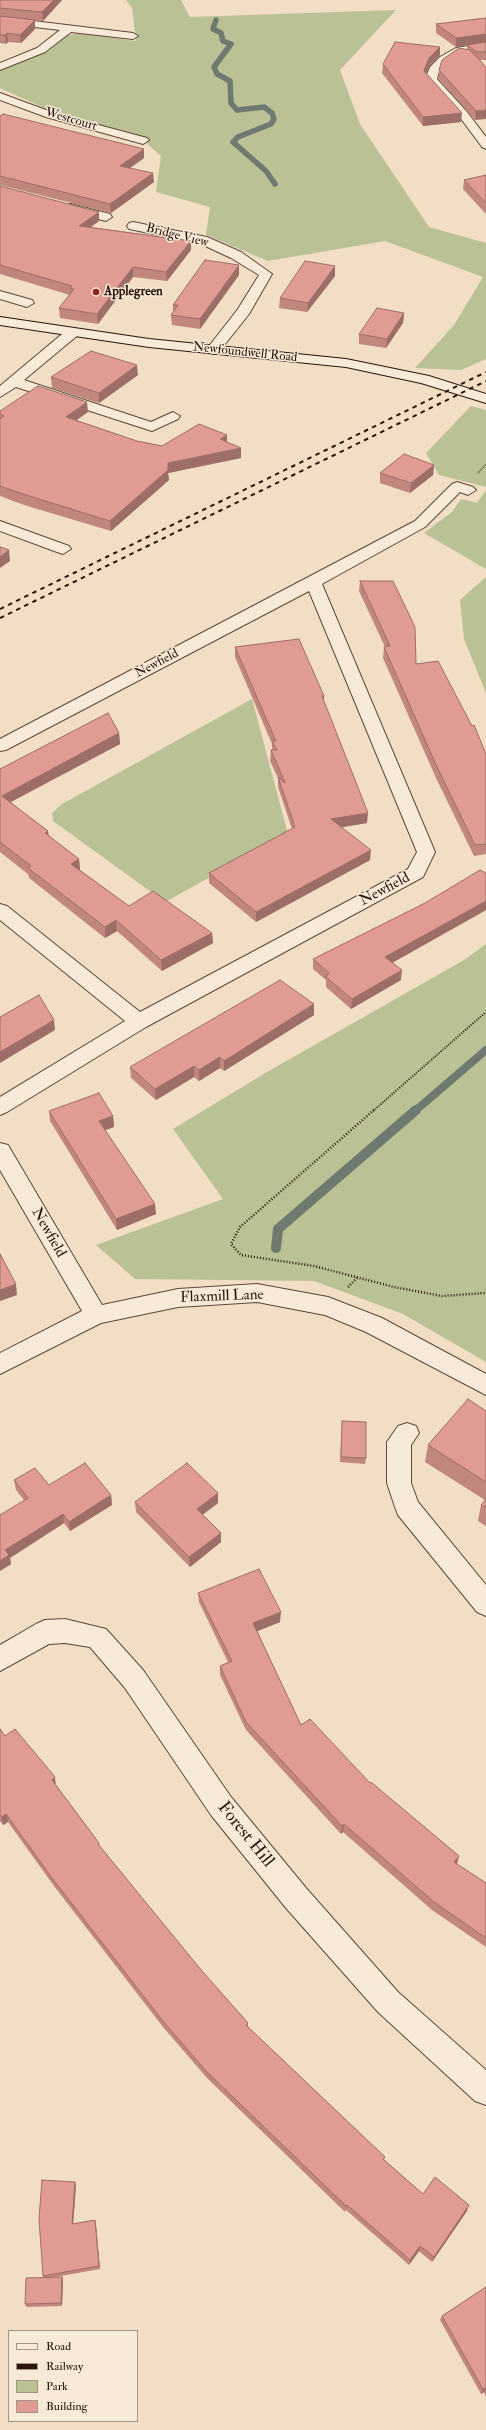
<!DOCTYPE html>
<html>
<head>
<meta charset="utf-8">
<style>
	body { margin:0 }
	#map { position:relative; width:486px; height:2430px; overflow:hidden; background:#f2dec4; font-family:"IM FELL Double Pica",serif }
	canvas { display:block }
	.legend { position:absolute; left:8px; top:2330px; width:130px; height:92px; box-sizing:border-box; background:#f7ead9; border:1px solid #a59586; margin:0; padding:5px 7px; list-style:none; font-size:12px; color:#2b150a }
	.legend li { display:flex; align-items:center; gap:8px; height:20px }
	.legend b { width:20px; border:1px solid #a59586 }
</style>
</head>
<body>
<div id="map">
<canvas width="486" height="2430"></canvas>
<ul class="legend">
<li><b style="height:5px;background:#f7ead9"></b>Road</li>
<li><b style="height:5px;background:#2b150a"></b>Railway</li>
<li><b style="height:11px;background:#bac195"></b>Park</li>
<li><b style="height:11px;background:#e09c93"></b>Building</li>
</ul>
</div>
<script>
const context = document.querySelector('canvas').getContext('2d');
context.lineJoin = 'round';
function fill(path, color) {
  context.fillStyle = color;
  context.fill(path, 'evenodd');
}
function toPath(rows) {
  const path = new Path2D();
  for (const r of rows) {
    path.moveTo(r[0], r[1]);
    for (let i = 2; i < r.length; i += 2) path.lineTo(r[i], r[i + 1]);
  }
  return path;
}
function strokePath(path, color, width, dash) {
  context.strokeStyle = color;
  context.lineWidth = width;
  context.lineCap = dash ? 'butt' : 'round';
  context.setLineDash(dash || []);
  context.stroke(path);
}
function drawText(font, color, halo, rows, align = 'center') {
  context.font = font + ' "IM FELL Double Pica",serif';
  context.lineWidth = 3;
  context.setLineDash([]);
  context.textBaseline = 'middle';
  context.strokeStyle = halo;
  context.fillStyle = color;
  for (const [text, x, y, turn = 0] of rows) {
    context.save();
    context.translate(x, y);
    context.rotate((+turn || 0) * Math.PI / 180);
    context.textAlign = isNaN(turn) ? turn : align;
    if (halo) context.strokeText(text, 0, 0);
    context.fillText(text, 0, 0);
    context.restore();
  }
}
const green = toPath([
	[126,0,181,0,190,17,396,10,340,70,360,124,429,227,486,243,486,359,461,370,415,368,454,325,483,277,385,241,268,261,206,235,210,207,156,192,161,156,136,134,55,113,0,88,0,70,50,50,65,36,78,33,136,41,132,8],
	[471,406,486,410,486,487,439,475,426,453],
	[486,490,486,569,424,533,452,512,461,499,477,503],
	[486,577,486,693,464,639,460,600],
	[252,699,288,834,165,902,53,821,52,813,62,804],
	[486,944,486,1362,403,1314,314,1281,135,1279,96,1245,223,1199,173,1129,267,1072,464,960]
]);
const streamFar2 = toPath([
	[216,20,213,29,221,33,223,41,231,44,214,67,217,74,230,81,231,103,237,110,264,107,272,113,274,119,271,124,238,137,233,142,266,171,275,184]
]);
const streamFar1 = toPath([
	[415,1111,486,1050]
]);
const stream = toPath([
	[276,1248,278,1229,416,1110]
]);
const pathFar2 = toPath([
	[478,473,486,464]
]);
const pathFar1 = toPath([
	[373,1111,486,1012]
]);
const path = toPath([
	[374,1110,240,1227,231,1244,241,1255,314,1266,394,1287,442,1296,486,1293],
	[348,1287,357,1278]
]);
const minor = toPath([
	[0,17,133,33,138,36,133,39,71,32,45,52,0,70,0,63,37,48,60,30,0,23,0,17],
	[486,43,486,49,463,53,448,61,440,68,437,79,467,112,486,137,486,149,482,147,459,116,425,79,430,67,440,57,456,48,486,43],
	[0,93,54,113,147,138,149,140,143,144,46,117,0,100,0,93],
	[71,204,110,214,112,217,106,221,67,211,65,208,67,205,71,204],
	[133,222,207,237,241,252,272,274,249,314,218,353,213,354,206,350,238,309,259,275,231,258,199,243,129,229,127,226,129,223,133,222],
	[0,291,32,300,34,303,27,307,0,299,0,291],
	[73,328,80,332,78,335,24,380,151,422,173,412,180,416,178,419,152,431,16,387,0,397,0,386,68,329,73,328],
	[457,482,473,487,476,490,468,495,460,492,425,527,322,584,435,852,423,877,146,1027,7,1112,0,1115,0,1097,125,1021,0,920,0,904,7,906,140,1012,408,869,417,852,309,591,6,750,0,751,0,739,415,521,452,484,457,482],
	[0,521,69,546,71,549,63,554,57,552,0,531,0,521],
	[0,1143,8,1145,102,1305,178,1289,257,1284,328,1297,382,1318,486,1374,486,1395,366,1332,325,1315,257,1302,178,1307,101,1323,0,1374,0,1353,82,1311,0,1170,0,1143],
	[407,1423,416,1426,419,1433,411,1445,411,1483,418,1502,486,1585,486,1616,477,1612,398,1515,395,1507,387,1483,387,1442,398,1426,407,1423],
	[65,1619,106,1629,143,1670,231,1797,306,1888,398,1992,486,2070,486,2105,475,2101,378,2012,286,1908,211,1815,125,1688,90,1647,65,1643,49,1644,0,1671,0,1645,36,1624,45,1620,65,1619]
]);
const secondary = toPath([
	[0,317,149,339,346,359,429,376,486,394,486,403,421,383,346,367,149,347,0,325,0,317]
]);
const rail = toPath([
	[0,609,486,372],
	[0,618,486,381]
]);
const wall = toPath([
	[0,0,62,0,43,21,0,16,35,29,21,43,8,42,6,44,0,43],
	[486,18,486,60,480,60,486,67,475,120,439,79,439,70,467,49,467,45,480,43,456,47,436,33,436,24],
	[440,47,440,55,429,66,426,73,461,122,423,126,382,73,383,64],
	[0,116,144,149,144,158,130,168,154,182,111,213,0,185,0,186,99,212,99,221,91,227,191,241,191,250,167,281,133,277,98,324,60,318,59,308,70,295,0,274],
	[486,175,486,214,463,189,464,180],
	[239,275,200,329,172,325,171,315,173,313,173,305],
	[335,276,307,312,279,308,280,298],
	[404,313,403,323,386,348,359,344,359,334],
	[138,375,99,403,52,388,51,377],
	[0,411,88,412,76,420,137,441,162,446,227,442,241,458,168,473,169,480,111,531,24,505,0,496],
	[434,465,433,475,410,493,380,483,380,473],
	[360,581,416,664,486,754,486,854,474,856,436,778,383,658,384,647,385,647,359,591],
	[235,647,324,696,324,702,367,823,342,827,370,860,256,922,209,883,209,873,292,829,278,787,278,778,270,761,271,750,272,750,272,744,235,657],
	[119,733,120,744,11,802,49,836,79,859,80,870,129,906,212,933,213,943,162,971,117,931,105,938,29,878,28,874,0,852,0,769],
	[486,910,393,962,401,980,351,1009,326,987,326,980,313,969,313,959],
	[314,1004,314,1015,224,1071,220,1068,199,1081,194,1077,156,1100,131,1078,130,1067],
	[49,1111,113,1116,114,1127,105,1130,156,1214,117,1230,50,1121],
	[486,1411,486,1526,478,1521,481,1505,485,1500,425,1462,428,1445],
	[342,1421,366,1458,365,1464,340,1462],
	[14,1480,49,1485,111,1495,112,1505,70,1531,64,1523,10,1558,11,1564,0,1571,24,1500,16,1490],
	[135,1502,218,1503,202,1515,221,1542,190,1567,136,1512],
	[198,1593,280,1622,257,1631,301,1725,370,1783,457,1864,486,1883,486,1947,432,1910,343,1832,341,1834,246,1730,220,1675,220,1666,228,1662,199,1602],
	[0,1729,5,1736,56,1785,99,1843,100,1847,202,1971,248,2023,248,2027,385,2157,384,2160,423,2194,467,2211,432,2262,419,2251,409,2265,346,2210,345,2212,207,2078,163,2027,54,1886,8,1822,3,1825,0,1821],
	[76,2185,73,2224,95,2220,100,2269,50,2278,62,2277,63,2280,62,2306,27,2307,25,2304,44,2278,43,2276],
	[486,2287,486,2397,484,2392,481,2394,440,2320,442,2316]
]);
const shadedWall = toPath([
	[54,0,62,0,43,21,42,12],
	[35,20,35,29,21,43,20,35],
	[7,33,8,42,6,44,5,35],
	[486,34,486,42,456,47,456,38],
	[440,47,440,55,429,66,424,80,424,71,429,58],
	[486,110,486,119,475,120,476,111],
	[462,113,461,122,423,126,423,117],
	[144,149,144,158,120,175,120,166],
	[153,173,154,182,111,213,110,204],
	[99,212,99,221,80,235,79,226],
	[191,241,191,250,167,281,166,272],
	[239,265,239,275,200,329,200,319],
	[335,266,335,276,307,312,308,303],
	[133,267,133,277,98,324,97,314],
	[404,313,403,323,386,348,387,339],
	[137,365,138,375,99,403,99,393],
	[87,402,88,412,67,427,66,417],
	[227,435,227,445,220,439],
	[241,448,241,458,168,473,169,480,111,531,110,521,168,463],
	[434,465,433,475,410,493,411,483],
	[9,550,10,561,0,568,0,557],
	[322,696,324,696,324,706],
	[119,733,120,744,3,806,2,796],
	[368,813,367,823,331,829,331,819],
	[48,831,50,842,45,833],
	[371,850,370,860,256,922,256,912],
	[79,859,80,870,72,874,71,864],
	[486,901,486,910,385,967,385,957],
	[116,920,117,931,105,938,105,927],
	[212,933,213,943,162,971,161,960],
	[402,970,401,980,351,1009,352,999],
	[314,1004,314,1015,224,1071,224,1061],
	[54,1020,55,1030,0,1063,0,1052],
	[220,1057,220,1068,199,1081,199,1070],
	[194,1066,194,1077,156,1100,155,1089],
	[113,1116,114,1127,100,1132,99,1121],
	[155,1204,156,1214,117,1230,116,1219],
	[16,1284,17,1295,0,1301,0,1290],
	[218,1493,218,1503,197,1519,197,1509],
	[111,1495,112,1505,70,1531,69,1522],
	[63,1514,64,1523,10,1558,11,1564,0,1571,0,1561,5,1550],
	[221,1533,221,1542,190,1567,189,1557],
	[281,1612,280,1622,253,1633,253,1623],
	[55,1777,56,1786,52,1780],
	[6,1814,8,1822,3,1825,2,1817],
	[344,1824,343,1832,341,1834,342,1826],
	[459,1856,457,1864,454,1862],
	[75,2182,76,2185,73,2227,72,2224],
	[469,2205,467,2211,432,2262,434,2257],
	[95,2220,96,2224,100,2269,99,2266],
	[420,2246,419,2251,409,2265,410,2260],
	[62,2277,63,2280,62,2306,61,2303],
	[486,2388,484,2392,481,2394,483,2389]
]);
const building = toPath([
	[0,0,54,0,42,12,0,8,0,0],
	[0,16,35,20,20,35,7,33,5,35,0,35,0,16],
	[486,18,486,34,456,38,436,24,486,18],
	[395,42,440,47,429,58,424,71,462,113,423,117,383,64,395,42],
	[486,42,486,52,477,52,467,45,486,42],
	[459,48,470,50,486,67,486,110,476,111,439,70,442,60,459,48],
	[3,114,144,149,120,166,153,173,110,204,0,176,0,116,3,114],
	[486,175,486,203,464,180,486,175],
	[0,186,99,212,79,226,191,241,166,272,133,267,97,314,59,308,74,289,70,289,72,286,0,265,0,186],
	[205,260,239,265,200,319,171,315,178,305,173,305,205,260],
	[305,261,335,266,308,303,280,298,305,261],
	[377,308,404,313,387,339,359,334,377,308],
	[91,351,137,365,99,393,51,377,91,351],
	[38,386,87,402,66,417,137,441,162,446,199,424,227,435,220,439,241,448,168,463,168,470,110,521,23,494,0,486,0,419,4,416,0,414,0,411,38,386],
	[404,454,434,465,411,483,380,473,404,454],
	[0,547,9,550,0,557,0,547],
	[360,581,393,581,415,627,416,664,438,661,472,726,474,725,486,754,486,844,475,845,437,767,384,647,390,646,360,581],
	[299,639,324,696,322,696,368,813,331,819,371,850,256,912,209,873,295,827,278,777,285,783,271,750,277,750,272,741,276,741,235,647,299,639],
	[108,713,119,733,2,796,48,831,45,833,79,859,71,864,129,906,153,891,212,933,161,960,116,920,105,927,28,868,31,866,0,842,0,769,108,713],
	[480,870,486,873,486,901,385,957,402,970,352,999,326,977,329,973,313,959,425,903,480,870],
	[280,980,314,1004,224,1061,220,1057,199,1070,194,1066,155,1089,130,1067,280,980],
	[39,995,54,1020,0,1052,0,1017,39,995],
	[99,1093,113,1116,99,1121,155,1204,116,1219,49,1111,99,1093],
	[0,1254,16,1284,0,1290,0,1254],
	[468,1399,486,1411,486,1482,428,1445,468,1399],
	[342,1421,366,1422,366,1458,341,1457,342,1421],
	[85,1463,111,1495,69,1522,63,1514,5,1550,9,1555,0,1561,0,1515,28,1498,14,1480,35,1468,49,1485,85,1463],
	[187,1463,218,1493,197,1509,221,1533,189,1557,135,1502,187,1463],
	[486,1499,486,1508,481,1505,486,1499],
	[259,1569,281,1612,253,1623,301,1725,310,1719,370,1783,371,1782,459,1856,454,1862,486,1883,486,1938,434,1902,344,1824,342,1826,246,1722,220,1666,232,1661,198,1593,259,1569],
	[0,1729,5,1736,15,1729,55,1777,52,1780,99,1843,98,1844,202,1971,248,2023,246,2025,385,2157,383,2159,423,2194,435,2177,469,2205,434,2257,420,2246,410,2260,347,2205,346,2206,207,2072,162,2020,52,1878,6,1814,2,1817,0,1815,0,1729],
	[42,2180,75,2182,72,2224,95,2220,99,2266,43,2276,39,2219,42,2180],
	[62,2277,61,2303,25,2304,26,2278,62,2277],
	[486,2287,486,2388,483,2389,442,2316,486,2287]
]);
const markers = [
	[96,292,4,"#8f2418"]
];
const farStreetnames = [
	["Westcourt",71,120,16],
	["Bridge View",177,236,14],
	["Newfoundwell Road",245,353,6],
	["Newfield",157,664,-28]
];
const farPoinames = [
	["Applegreen",104,292]
];
const streetNames = [
	["Newfield",385,890,-28],
	["Newfield",48,1233,60],
	["Flaxmill Lane",222,1297,-2]
];
const nearStreetnames = [
	["Forest Hill",245,1835,51]
];
fill(green, '#bac195');
strokePath(streamFar2, '#6e796f', 5.5);
strokePath(streamFar1, '#6e796f', 8);
strokePath(stream, '#6e796f', 10);
strokePath(minor, '#5d4738', 2);
strokePath(secondary, '#2b150a', 2);
strokePath(pathFar2, '#2b150a', 1.5, [0.5, 1]);
strokePath(pathFar1, '#2b150a', 2, [1, 1.5]);
strokePath(path, '#2b150a', 2.5, [1, 2]);
fill(minor, '#f7ead9');
fill(secondary, '#f7ead9');
strokePath(rail, '#2b150a', 2, [4.5, 4.5]);
fill(wall, '#c1867e');
fill(shadedWall, '#9d6d67');
fill(building, '#e09c93');
strokePath(building, '#9d6d67', 1);
for (const [x, y, r, color] of markers) {
  const dot = new Path2D();
  dot.arc(x, y, r, 0, 2 * Math.PI);
  context.fillStyle = color;
  context.fill(dot);
  strokePath(dot, '#f7ead9', 1.5);
}
drawText('13px', '#2b150a', '#f7ead9', farStreetnames);
drawText('bold 13px', '#2b150a', '#f7ead9', farPoinames, 'left');
drawText('15px', '#2b150a', '#f7ead9', streetNames);
drawText('18px', '#2b150a', '#f7ead9', nearStreetnames);
</script>
</body>
</html>
